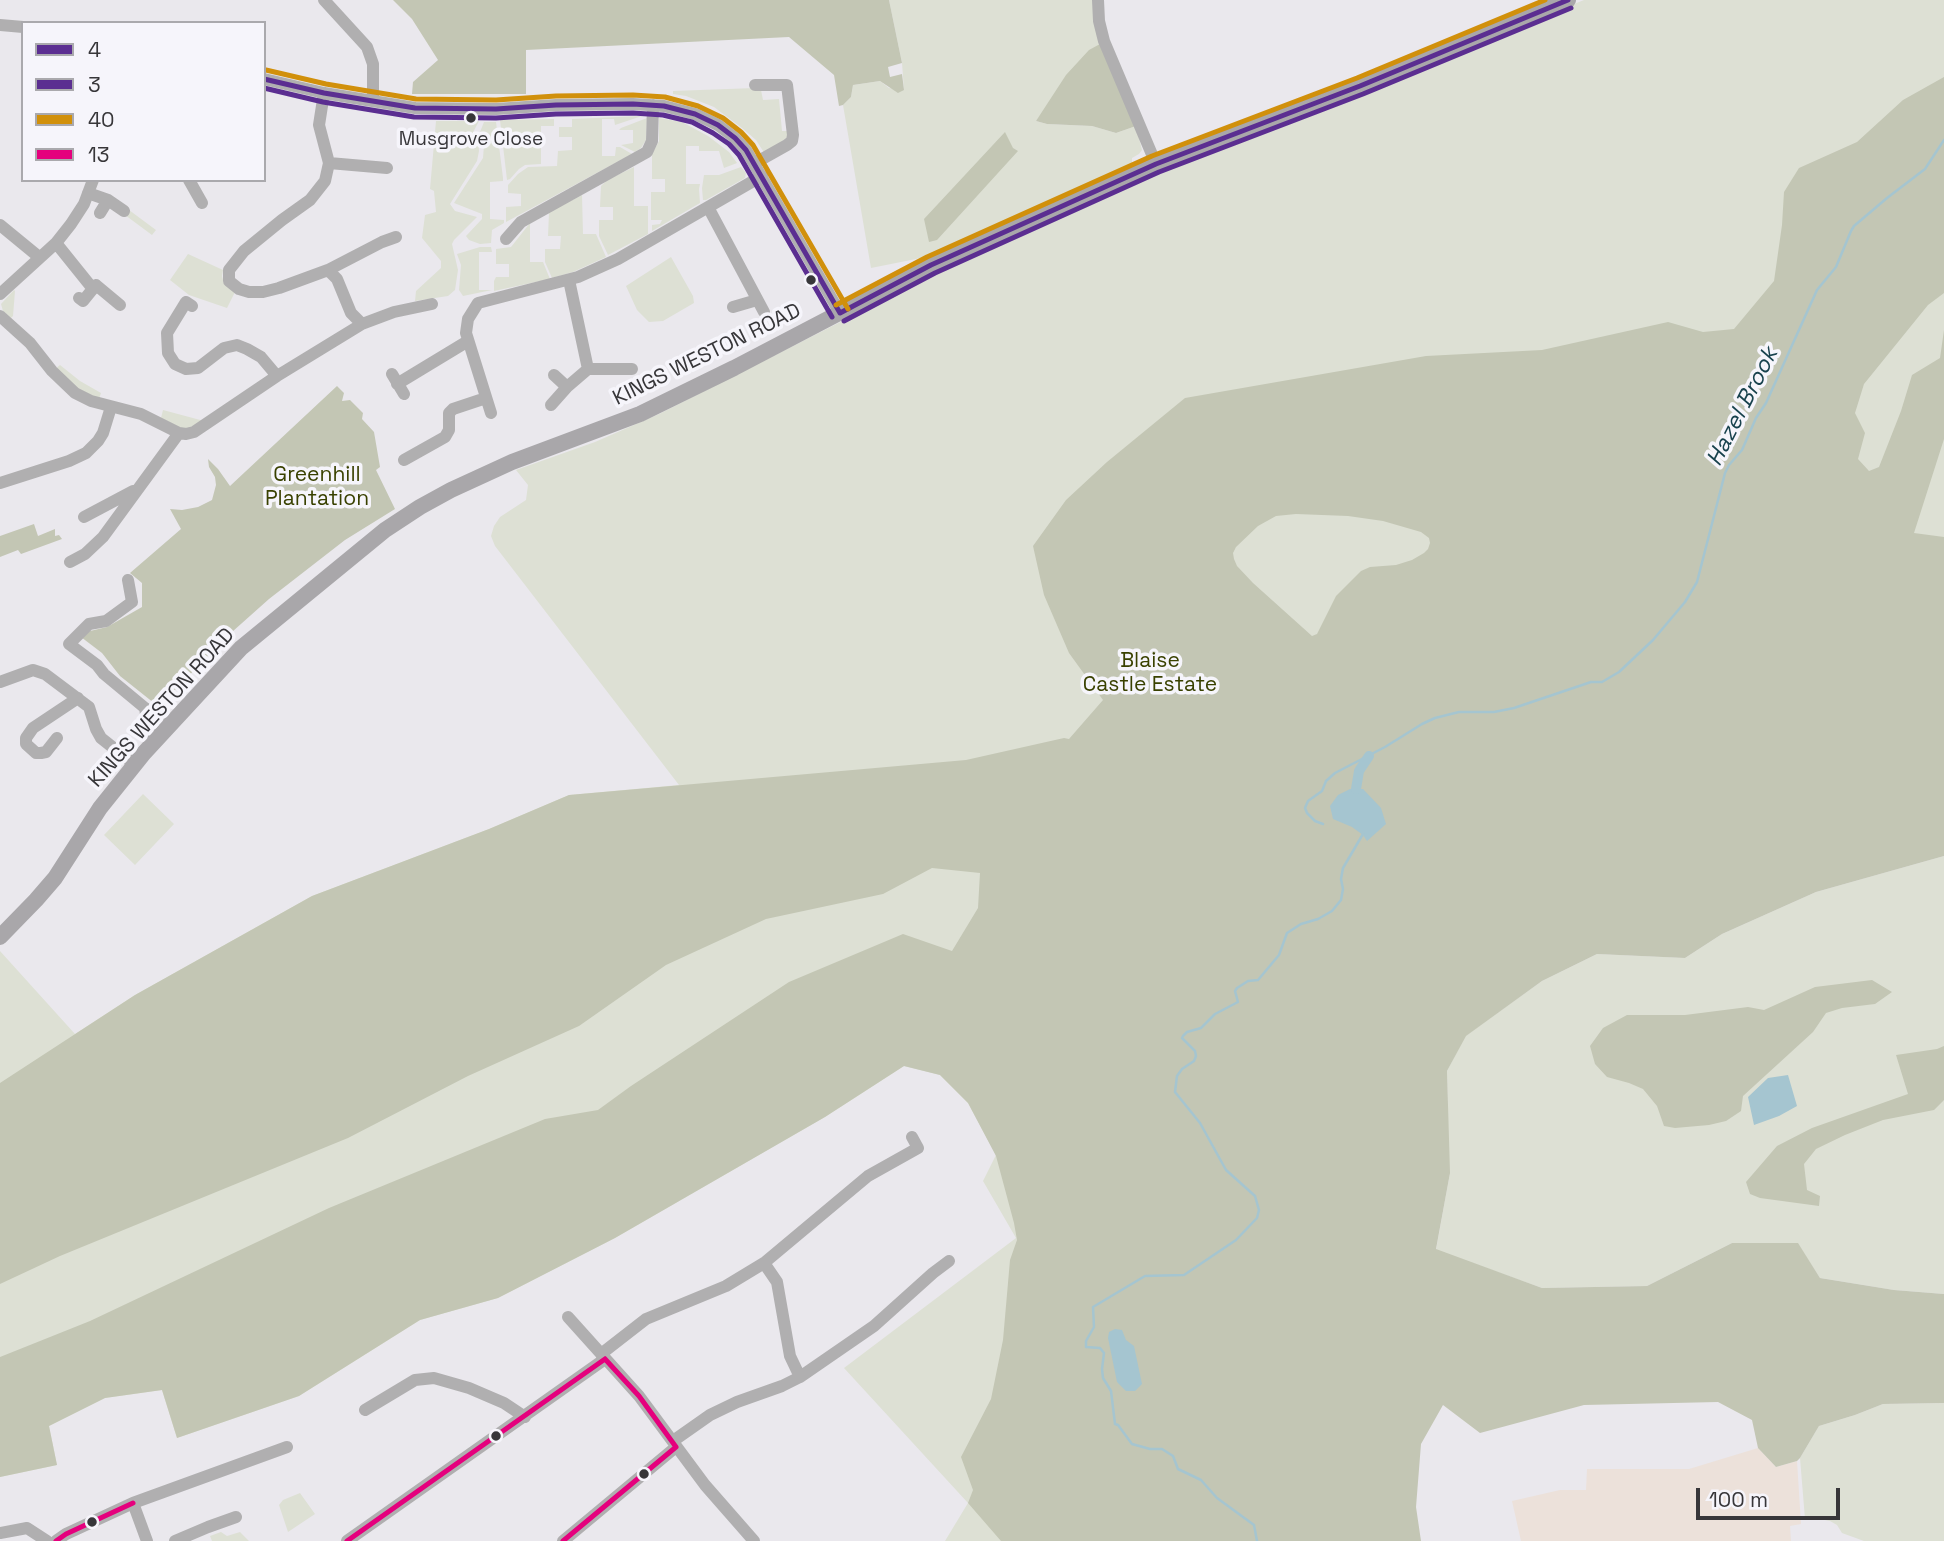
<!DOCTYPE html>
<html>
<head>
<meta charset="utf-8">
<style>
	body { margin:0 }
	#map { position:relative; width:1944px; height:1541px; overflow:hidden; background:#eae8ed; font-family:"Space Grotesk",sans-serif }
	canvas { display:block }
	.legend { position:absolute; left:21px; top:21px; width:245px; height:161px; box-sizing:border-box; background:#f6f5fb; border:2px solid #aaa9ad; margin:0; padding:9px 12px; list-style:none; font-size:21px; color:#373639 }
	.legend li { display:flex; align-items:center; gap:14px; height:35px }
	.legend b { width:35px; border:2px solid #aaa9ad }
	.scale { position:absolute; left:1696px; top:1488px; width:144px; height:32px; box-sizing:border-box; border:4px solid #373639; border-top:0; padding-left:9px; font-size:21px; line-height:24px; white-space:nowrap; color:#373639; -webkit-text-stroke:5px #f6f5fb; paint-order:stroke }
</style>
</head>
<body>
<div id="map">
<canvas width="1944" height="1541"></canvas>
<ul class="legend">
<li><b style="height:9px;background:#5b2e91"></b>4</li>
<li><b style="height:9px;background:#5b2e91"></b>3</li>
<li><b style="height:9px;background:#d1900b"></b>40</li>
<li><b style="height:9px;background:#e5007d"></b>13</li>
</ul>
<div class="scale">100 m</div>
</div>
<script>
const context = document.querySelector('canvas').getContext('2d');
context.lineJoin = 'round';
function fill(path, color) {
  context.fillStyle = color;
  context.fill(path, 'evenodd');
}
function toPath(rows) {
  const path = new Path2D();
  for (const r of rows) {
    path.moveTo(r[0], r[1]);
    for (let i = 2; i < r.length; i += 2) path.lineTo(r[i], r[i + 1]);
  }
  return path;
}
function strokePath(path, color, width, dash) {
  context.strokeStyle = color;
  context.lineWidth = width;
  context.lineCap = dash ? 'butt' : 'round';
  context.setLineDash(dash || []);
  context.stroke(path);
}
function drawText(font, color, halo, rows, align = 'center') {
  context.font = font + ' "Space Grotesk",sans-serif';
  context.lineWidth = 7;
  context.setLineDash([]);
  context.textBaseline = 'middle';
  context.strokeStyle = halo;
  context.fillStyle = color;
  for (const [text, x, y, turn = 0] of rows) {
    context.save();
    context.translate(x, y);
    context.rotate((+turn || 0) * Math.PI / 180);
    context.textAlign = isNaN(turn) ? turn : align;
    if (halo) context.strokeText(text, 0, 0);
    context.fillText(text, 0, 0);
    context.restore();
  }
}
const education = toPath([
	[1758,1448,1776,1467,1797,1461,1801,1524,1790,1526,1791,1541,1521,1541,1512,1501,1560,1490,1586,1490,1587,1469,1689,1469]
]);
const green = toPath([
	[889,0,1095,0,1102,43,1036,121,1047,124,1092,126,1116,133,1136,126,1142,150,1139,154,1132,158,1132,169,931,256,871,268,843,105,851,97,853,85,880,81,889,88,904,90,902,63],
	[1584,0,1944,0,1944,827,1534,914,1440,1056,1448,1120,1447,1071,1465,1036,1542,981,1597,954,1685,958,1722,934,1816,892,1944,856,1944,1294,1894,1290,1820,1278,1797,1243,1732,1243,1647,1286,1542,1288,1436,1250,1450,1173,1434,1215,1412,1504,1417,1541,945,1541,968,1503,844,1368,1016,1238,983,1181,996,1155,968,1103,940,1075,904,1066,825,1117,615,1238,498,1298,420,1320,299,1396,177,1438,162,1390,105,1398,49,1426,57,1465,0,1477,0,951,75,1034,135,995,312,896,489,829,569,795,679,785,495,546,491,536,494,526,500,517,526,500,528,485,516,470,595,442,659,414,1004,239,1075,206],
	[755,88,761,90,763,100,779,99,782,131,789,131,789,136,765,154,756,140,742,128,714,107,686,96,673,94,673,91],
	[642,116,615,125,614,119,602,119,602,156,615,156,616,147,620,147,632,154,506,222,506,207,521,206,521,194,508,193,508,185,518,174,528,167,557,166,558,151,572,150,572,137,559,137,559,127,572,127,572,119],
	[647,118,646,140,641,148,635,152,621,145,633,143,633,130,619,130,621,128],
	[659,118,682,122,708,136,729,152,737,163,724,168,719,151,699,151,699,146,686,146,686,184,700,184,699,189,700,203,652,231,652,225,660,224,662,220,651,220,651,192,665,192,665,179,652,179,652,154,659,141],
	[554,119,554,126,541,126,541,164,525,165,519,169,510,179,507,180,500,120],
	[436,121,479,121,470,138,458,146,461,149,476,138,478,139,479,151,477,161,450,204,455,211,477,217,454,240,452,244,458,270,455,290,448,296,415,301,416,291,441,268,441,261,422,238,425,215,436,212,434,191,430,189],
	[484,122,496,122,503,178,503,181,490,182,490,219,504,220,504,223,492,230,491,243,480,244,469,240,466,236,482,219,482,214,454,203,483,158,484,145,480,132],
	[634,167,634,206,648,206,648,234,608,255,599,236,599,220,613,220,613,207,600,207,601,186,607,180],
	[741,167,746,173,745,178,706,200,703,200,702,188,704,175,719,175],
	[582,195,583,234,596,234,606,257,573,272,552,278,545,262,545,249,560,249,561,236,548,236,549,213,553,210],
	[129,210,156,230,152,235,125,215],
	[530,223,530,262,543,262,550,279,494,291,494,281,496,277,509,277,509,264,496,264,496,249,511,247],
	[480,247,491,247,492,252,479,252,479,290,492,290,463,296,459,290,461,265,457,254],
	[188,254,223,270,222,276,224,284,235,292,227,308,189,295,170,280],
	[671,257,693,296,694,303,663,321,649,322,637,310,626,286],
	[14,290,15,291,13,316,11,318,3,311,1,304],
	[60,365,80,381,101,393,99,399,83,393,55,369],
	[163,410,204,421,184,430,161,418],
	[143,794,174,824,135,865,104,835],
	[1944,1403,1944,1541,1864,1541,1842,1533,1837,1525,1830,1521,1820,1519,1805,1519,1800,1458,1819,1426,1855,1415,1883,1404],
	[300,1493,315,1514,288,1532,279,1505,283,1500],
	[221,1532,227,1536,240,1532,249,1541,212,1541,210,1536]
]);
const forest = toPath([
	[393,0,889,0,902,63,888,67,890,77,902,74,904,90,898,93,880,81,853,85,851,97,843,105,839,106,834,75,789,37,526,50,526,94,412,94,413,82,438,60,412,19],
	[1100,44,1136,126,1116,133,1092,126,1047,124,1036,121,1066,75,1089,50],
	[1944,77,1944,293,1928,305,1864,384,1855,413,1865,433,1858,459,1869,471,1879,467,1901,411,1912,375,1940,358,1944,330,1944,439,1914,533,1944,537,1944,856,1816,892,1722,934,1685,958,1597,954,1542,981,1466,1036,1447,1071,1450,1173,1436,1249,1542,1288,1647,1286,1732,1243,1798,1243,1820,1278,1894,1290,1944,1294,1944,1403,1883,1404,1855,1415,1819,1426,1800,1458,1797,1461,1776,1467,1758,1448,1752,1420,1718,1402,1584,1405,1480,1433,1443,1405,1421,1444,1416,1507,1421,1541,1001,1541,968,1503,973,1490,961,1457,991,1399,1003,1340,1010,1260,1017,1240,1014,1223,996,1156,968,1103,940,1075,904,1066,825,1117,615,1238,498,1298,420,1320,299,1396,177,1438,162,1390,105,1398,49,1426,57,1465,0,1477,0,1357,90,1321,329,1208,545,1119,598,1110,631,1086,789,982,903,934,952,951,978,908,980,873,932,868,883,894,766,919,666,965,579,1026,468,1076,348,1138,60,1256,0,1284,0,1083,135,995,312,896,489,829,569,795,966,760,1064,738,1069,739,1103,700,1069,653,1044,595,1033,546,1066,500,1107,462,1185,398,1426,356,1542,350,1668,322,1703,332,1734,329,1774,281,1782,225,1784,192,1799,168,1857,142,1903,100],
	[1296,514,1348,516,1383,521,1421,532,1429,538,1430,543,1428,549,1424,553,1412,560,1396,565,1370,567,1361,571,1336,596,1317,634,1312,636,1253,583,1237,566,1234,559,1233,553,1236,547,1258,526,1276,516],
	[1005,132,1013,148,1018,151,937,240,929,242,924,219],
	[337,386,344,393,342,401,350,400,363,413,362,419,374,432,380,467,376,470,395,509,345,540,269,599,223,640,159,707,120,676,102,653,81,637,90,631,107,627,142,607,142,583,130,573,181,529,170,509,182,510,198,507,212,500,216,485,215,477,209,467,208,459,218,469,230,486],
	[34,524,38,536,55,529,55,536,59,535,62,539,21,554,18,550,0,557,0,536],
	[1872,980,1892,992,1875,1004,1842,1008,1826,1013,1813,1032,1743,1096,1741,1111,1726,1121,1709,1125,1675,1128,1664,1126,1657,1106,1643,1089,1629,1083,1607,1077,1595,1064,1590,1046,1603,1028,1627,1015,1685,1015,1748,1007,1764,1010,1815,987],
	[1944,1046,1944,1100,1934,1110,1883,1120,1845,1135,1816,1149,1804,1164,1807,1190,1820,1196,1819,1206,1760,1198,1750,1194,1746,1182,1777,1146,1812,1128,1908,1094,1896,1055,1937,1049]
]);
const water = toPath([
	[1350,789,1363,789,1381,808,1386,824,1367,841,1363,835,1352,827,1333,819,1330,806,1338,795],
	[1788,1075,1797,1106,1779,1116,1754,1125,1748,1097,1768,1078],
	[1115,1329,1122,1330,1126,1340,1134,1346,1142,1384,1135,1391,1126,1391,1117,1382,1108,1338,1109,1332]
]);
const stream = toPath([
	[1323,824,1315,821,1307,813,1305,808,1308,801,1322,791,1326,781,1335,773,1385,747,1422,724,1435,718,1459,712,1494,712,1514,708,1591,682,1602,682,1619,672,1653,640,1685,602,1697,582,1725,473,1729,465,1742,450,1756,418,1766,403,1817,290,1836,267,1851,231,1854,226,1887,198,1925,169,1944,140],
	[1257,1541,1254,1525,1217,1498,1201,1480,1178,1469,1173,1456,1162,1449,1150,1449,1132,1444,1118,1425,1115,1424,1111,1391,1103,1378,1102,1369,1104,1353,1100,1348,1086,1347,1086,1341,1094,1327,1093,1307,1145,1276,1184,1275,1236,1240,1257,1218,1259,1210,1255,1196,1226,1170,1200,1123,1175,1092,1177,1076,1182,1069,1194,1061,1196,1056,1195,1051,1182,1038,1183,1036,1187,1032,1201,1028,1215,1014,1238,1002,1235,991,1237,988,1248,981,1258,980,1279,955,1287,933,1301,924,1318,919,1332,911,1341,900,1343,889,1341,879,1343,868,1363,834]
]);
const canal = toPath([
	[1356,789,1359,771,1369,756]
]);
const minor = toPath([
	[324,0,367,47,373,64,373,101],
	[1098,0,1099,21,1104,41,1156,164],
	[0,25,23,27],
	[264,79,324,93,415,108,496,109,556,105,633,104,664,106,695,114,718,125,735,138,746,150,840,313],
	[755,85,787,85,793,135,792,141,787,145,755,163],
	[324,93,319,125,329,163,325,181,310,200,282,220,244,251,229,270,229,281,239,289,249,292,263,292,279,288,328,270,337,279,351,313,362,324],
	[329,163,387,168],
	[189,180,202,203],
	[88,193,108,200,124,211],
	[708,207,764,312],
	[100,213,108,200],
	[0,225,39,257],
	[506,239,521,222,647,152,652,141,653,105],
	[56,243,93,289],
	[328,270,382,242,396,237],
	[569,280,588,369],
	[0,294,56,243,71,224,84,204,93,180],
	[79,298,83,301,96,285,120,305],
	[192,306,186,302,167,333,168,353,175,364,186,369,198,368,224,348,237,345,247,349,261,357,277,376],
	[733,307,757,300],
	[0,316,30,343,52,371,75,393,91,401,141,414,179,433,186,434,194,432,277,376,362,324,394,312,432,304],
	[392,374,404,394],
	[554,375,567,387],
	[397,384,468,341],
	[551,405,567,387,588,369,632,369],
	[491,413,466,333,468,319,478,303,578,277,618,259,762,176],
	[404,460,445,437,449,430,449,413,453,409,486,398],
	[0,483,69,461,86,453,98,441,103,433,111,407],
	[84,517,133,491],
	[70,562,85,554,103,537,179,433],
	[128,580,132,602,106,621,89,624,69,644,97,665,104,674,145,708,169,725],
	[0,682,33,670,45,674,89,707,96,729,101,738,135,765],
	[145,708,151,746],
	[57,738,46,752,41,753,36,753,26,744,26,738,33,728,78,698],
	[764,1263,777,1282,790,1356,800,1377],
	[568,1317,639,1396,705,1485,754,1541],
	[601,1354,646,1319,726,1286,764,1263,868,1176,918,1148,912,1137],
	[365,1410,415,1380,434,1378,469,1388,504,1403,525,1417],
	[673,1441,710,1415,737,1402,782,1386,800,1377,874,1326,933,1273,949,1261],
	[133,1503,147,1541],
	[0,1533,27,1528,47,1541],
	[56,1541,66,1534,133,1503,287,1447],
	[175,1541,208,1527,236,1517],
	[347,1541,605,1359],
	[563,1541,676,1447]
]);
const major = toPath([
	[0,937,36,900,55,878,100,808,144,753,241,648,385,530,420,507,451,490,512,462,640,414,734,368,931,265,1031,219,1156,164,1360,86,1568,0]
]);
const bus1 = toPath([
	[264,79,324,93,415,108,496,109,556,105,633,104,664,106,695,114,718,125,735,138,746,150,840,313],
	[840,313,931,265,1156,164,1360,86,1568,0]
]);
const bus2 = toPath([
	[264,88,323,102,414,117,496,118,556,114,633,113,663,115,692,122,713,133,729,144,739,155,832,317],
	[844,321,935,273,1159,172,1363,94,1571,8]
]);
const bus3 = toPath([
	[266,70,326,84,416,99,496,100,556,96,633,95,665,97,698,106,723,118,741,132,753,145,848,309],
	[836,305,927,257,1152,156,1357,78,1545,0]
]);
const bus4 = toPath([
	[605,1359,639,1396,676,1447],
	[56,1541,66,1534,133,1503],
	[347,1541,605,1359],
	[563,1541,676,1447]
]);
const markers = [
	[471,118,6,"#373639"],
	[811,280,6,"#373639"],
	[496,1436,6,"#373639"],
	[644,1474,6,"#373639"],
	[92,1522,6,"#373639"]
];
const busNames = [
	["Musgrove Close",471,140]
];
const streetNames = [
	["KINGS WESTON ROAD",707,355,-26],
	["KINGS WESTON ROAD",162,708,-48]
];
const parkNames = [
	["Greenhill",317,475],
	["Plantation",317,499],
	["Blaise",1150,661],
	["Castle Estate",1150,685]
];
const waterNames = [
	["Hazel Brook",1743,407,-63]
];
fill(education, '#ece1da');
fill(green, '#dde0d4');
fill(forest, '#c3c6b4');
fill(water, '#a5c5d0');
strokePath(stream, '#a5c5d0', 2.5);
strokePath(canal, '#a5c5d0', 10);
strokePath(minor, '#b0afb0', 12);
strokePath(major, '#a9a7aa', 16);
strokePath(bus1, '#5b2e91', 5);
strokePath(bus2, '#5b2e91', 5);
strokePath(bus3, '#d1900b', 5);
strokePath(bus4, '#e5007d', 5);
for (const [x, y, r, color] of markers) {
  const dot = new Path2D();
  dot.arc(x, y, r, 0, 2 * Math.PI);
  context.fillStyle = color;
  context.fill(dot);
  strokePath(dot, '#f6f5fb', 2.5);
}
drawText('19px', '#373639', '#f6f5fb', busNames);
drawText('21px', '#373639', '#f6f5fb', streetNames);
drawText('21px', '#394100', '#f6f5fb', parkNames);
drawText('italic 23px', '#18424d', '#f6f5fb', waterNames);
</script>
</body>
</html>
